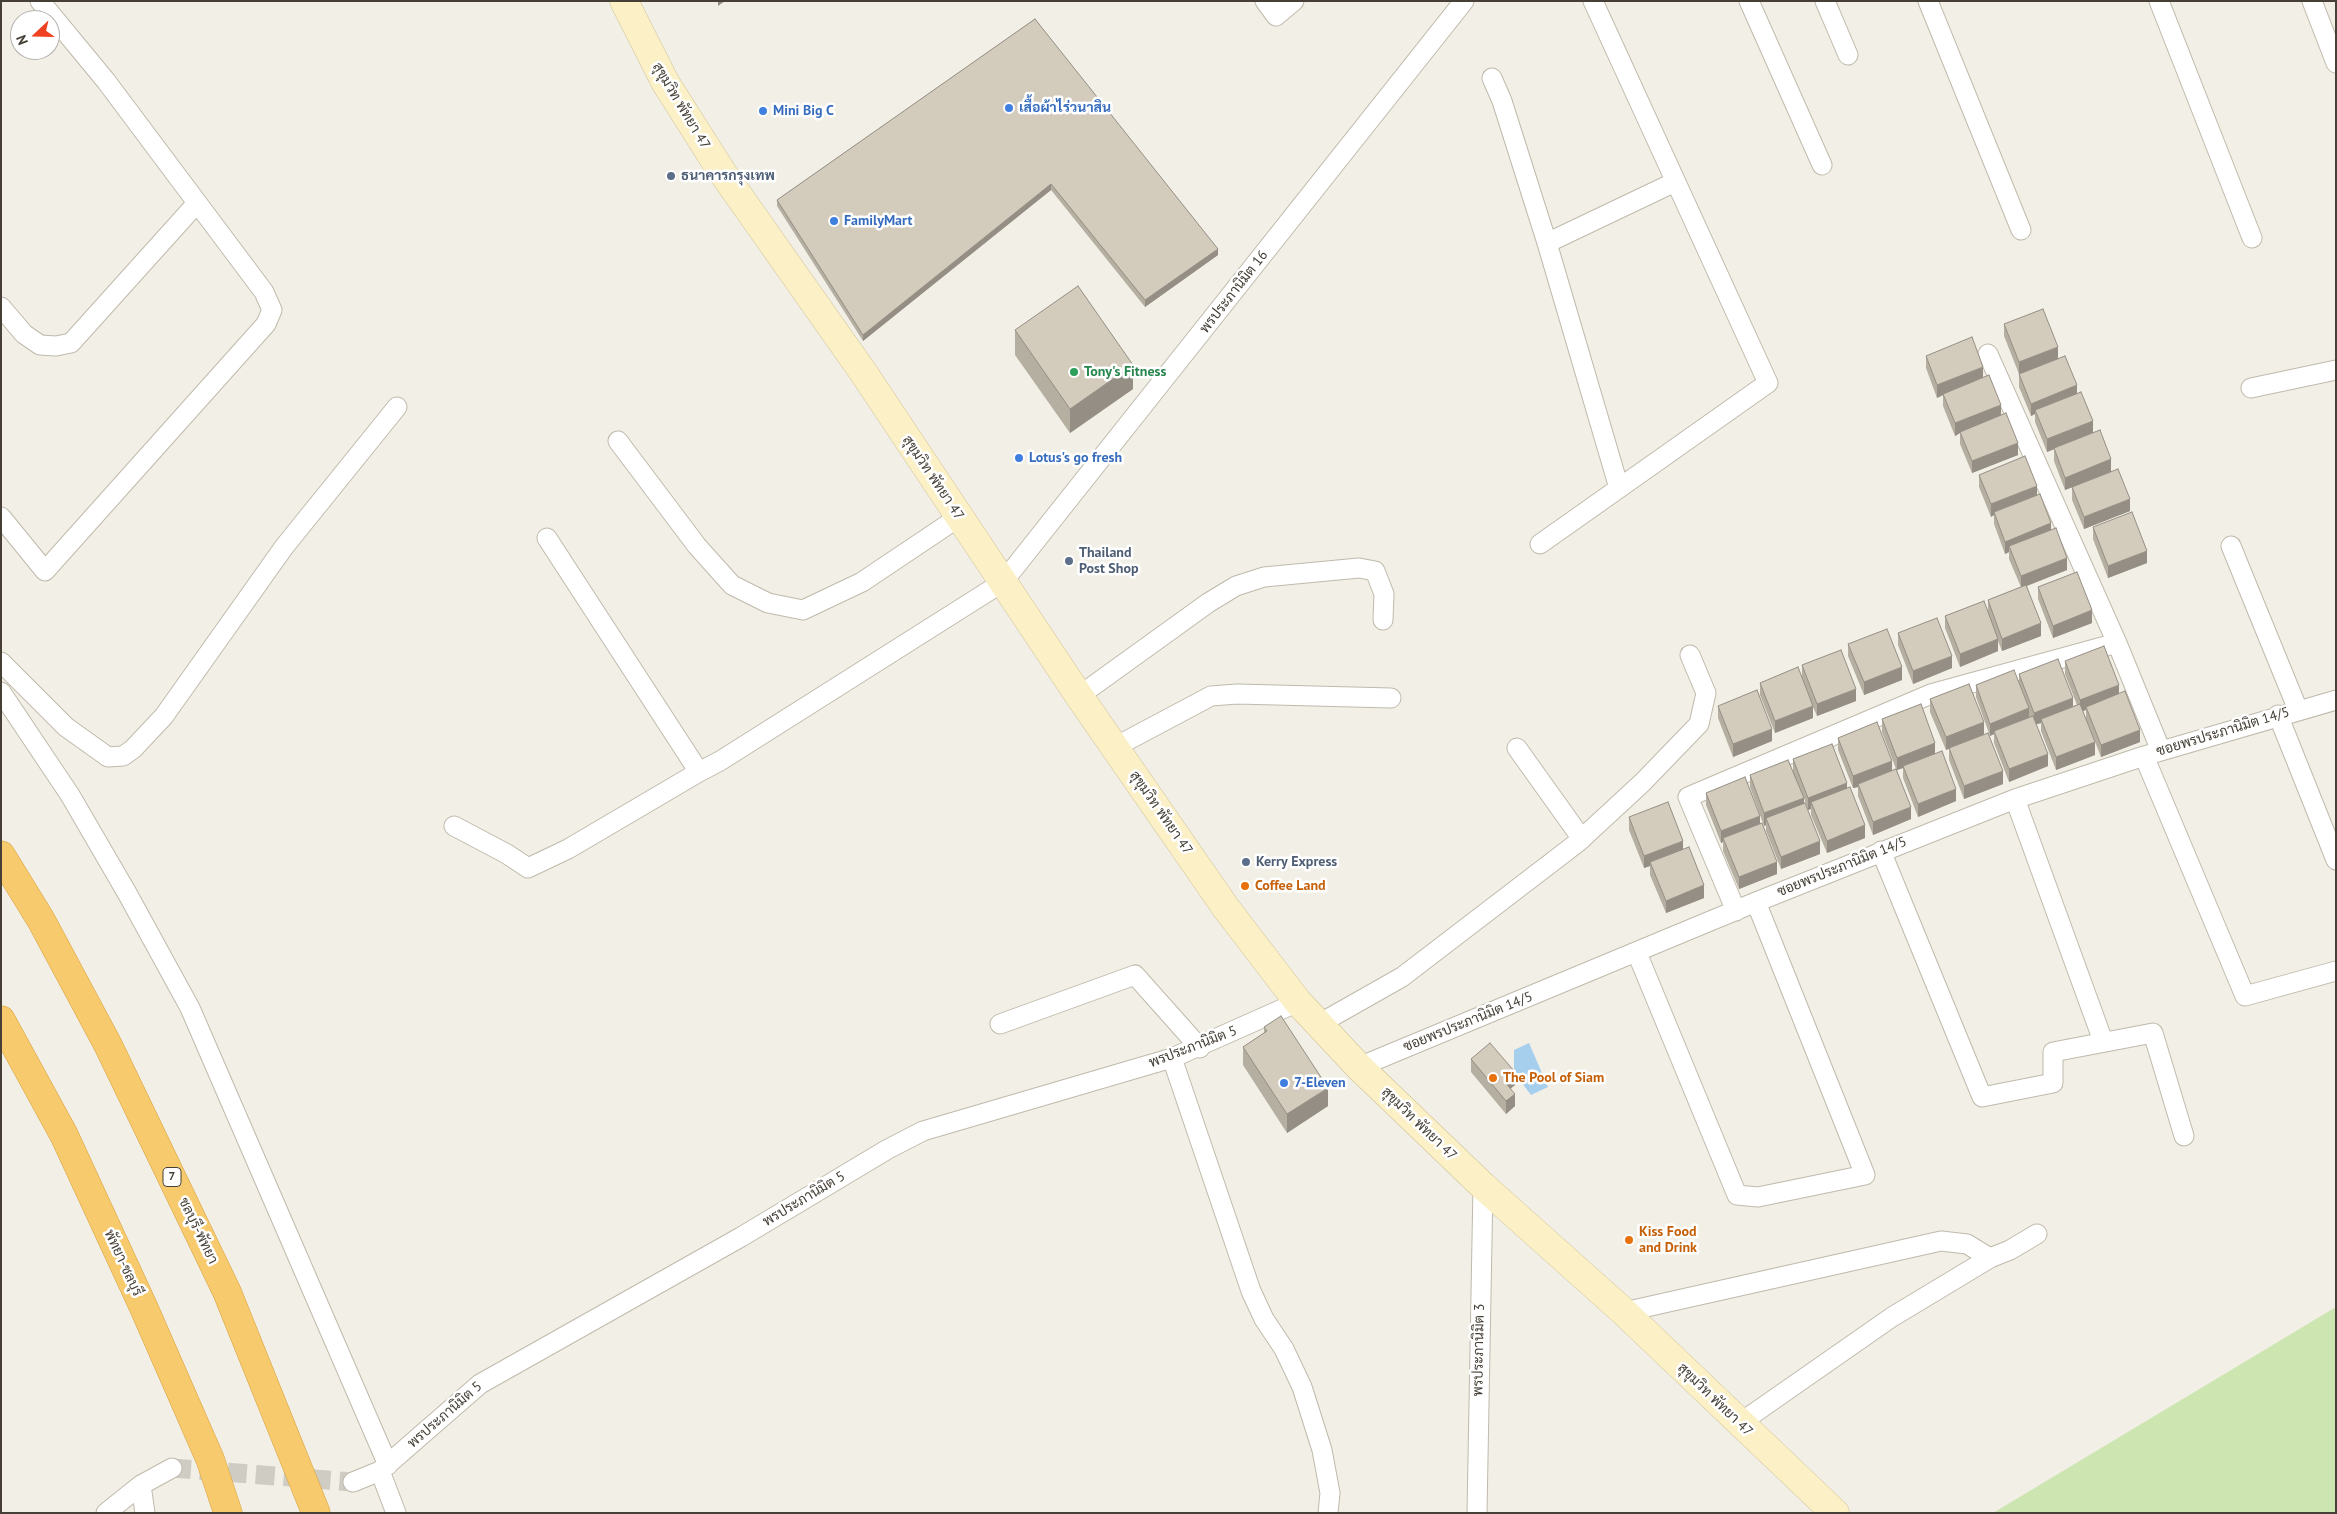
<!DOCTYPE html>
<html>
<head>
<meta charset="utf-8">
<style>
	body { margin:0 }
	#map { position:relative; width:2337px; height:1514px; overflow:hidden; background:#f2efe6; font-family:"PT Sans",sans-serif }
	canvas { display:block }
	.frame { position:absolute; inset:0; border:2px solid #453f36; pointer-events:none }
	.north { position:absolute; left:10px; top:10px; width:50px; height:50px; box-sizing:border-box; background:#fff; border:1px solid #b5b2af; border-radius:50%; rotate:249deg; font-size:14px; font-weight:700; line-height:20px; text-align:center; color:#453f36 }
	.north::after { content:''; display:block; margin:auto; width:18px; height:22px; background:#f04120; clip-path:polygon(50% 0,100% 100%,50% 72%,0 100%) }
</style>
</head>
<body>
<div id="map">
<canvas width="2337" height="1514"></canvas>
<div class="frame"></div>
<div class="north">N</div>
</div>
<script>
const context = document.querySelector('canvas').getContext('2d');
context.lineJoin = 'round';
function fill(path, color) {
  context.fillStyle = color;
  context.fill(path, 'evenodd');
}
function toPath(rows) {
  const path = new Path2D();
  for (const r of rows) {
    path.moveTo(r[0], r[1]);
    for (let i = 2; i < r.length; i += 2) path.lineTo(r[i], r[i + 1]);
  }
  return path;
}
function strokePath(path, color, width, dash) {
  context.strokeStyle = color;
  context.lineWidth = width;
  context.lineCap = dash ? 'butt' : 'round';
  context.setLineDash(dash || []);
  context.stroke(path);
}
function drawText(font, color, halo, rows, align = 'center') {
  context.font = font + ' "PT Sans",Sarabun,sans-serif';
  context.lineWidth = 5;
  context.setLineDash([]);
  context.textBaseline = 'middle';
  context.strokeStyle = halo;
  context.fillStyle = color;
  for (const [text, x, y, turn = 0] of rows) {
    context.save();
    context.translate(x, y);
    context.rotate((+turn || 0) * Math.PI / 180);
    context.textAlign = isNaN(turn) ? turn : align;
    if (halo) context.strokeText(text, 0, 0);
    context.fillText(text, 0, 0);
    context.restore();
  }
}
const green = toPath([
	[2336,1307,2336,1513,1993,1513]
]);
const water = toPath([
	[1529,1043,1548,1087,1531,1095,1518,1078,1514,1068,1514,1050]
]);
const streetTunnel = toPath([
	[172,1468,353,1482]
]);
const street = toPath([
	[1265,1,1276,16,1294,1],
	[1749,1,1822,165],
	[1825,1,1848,55],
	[1928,1,2021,230],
	[2159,1,2252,238],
	[2312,1,2336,63],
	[1492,78,1502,101,1547,243,1619,488],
	[1547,243,1675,182],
	[1,307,24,334,40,345,56,346,71,343,197,203],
	[1988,354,2117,643,2161,751],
	[2251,388,2336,370],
	[618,441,697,546,732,585,768,603,803,610,862,582,959,517],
	[1,517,45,571,266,324,272,310,264,292,106,81,40,1],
	[547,538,699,772,720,761,1003,582,1464,1],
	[1540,544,1768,383,1593,1],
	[2231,546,2298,710],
	[1,662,66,727,108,757,123,756,133,749,164,716,284,547,397,407],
	[1,692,70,795,127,893,190,1008,388,1465],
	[1079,696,1208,603,1236,586,1264,577,1359,568,1375,571,1384,594,1383,620],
	[2278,715,2336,860],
	[1115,747,1211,696,1237,694,1391,698],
	[1517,748,1582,839],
	[2144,756,2245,996,2336,971],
	[2015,799,2103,1041],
	[454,826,507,854,528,868,568,849,699,772],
	[1881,851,1982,1097,2053,1083,2053,1052,2153,1033,2184,1136],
	[1736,911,1688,797,1931,694,2117,643],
	[1637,953,1737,1195,1758,1197,1865,1175,1756,902],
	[1000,1024,1135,975,1200,1048],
	[1319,1024,1402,977,1577,843,1642,783,1699,724,1706,693,1690,655],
	[1172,1058,1251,1291,1264,1319,1284,1349,1302,1387,1322,1450,1330,1493,1328,1513],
	[1359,1067,1756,902,2015,799,2144,756,2336,700],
	[1624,1312,1941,1241,1967,1244,1990,1258],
	[1740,1423,1892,1317,1990,1258,2010,1250,2037,1234],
	[380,1471,396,1513],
	[353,1482,380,1471,480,1384,741,1237,888,1149,923,1131,1172,1058,1298,1002],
	[141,1485,145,1513],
	[106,1513,141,1485,172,1468],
	[1477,1513,1483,1186]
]);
const secondary = toPath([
	[624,1,665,82,722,172,863,372,1079,696,1226,908,1298,1002,1359,1067,1483,1186,1624,1312,1835,1513]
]);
const highway = toPath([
	[1,855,41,920,108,1045,227,1292,316,1513],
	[1,1020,64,1135,143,1306,210,1459,228,1513]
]);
const wall = toPath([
	[1035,19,1218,255,1145,307,1051,190,863,341,777,206,777,200],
	[2004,324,2058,359,2077,393,2093,432,2111,472,2065,490,2054,461,2054,449,2047,452,2035,422,2035,414,2031,416,2019,387,2019,374,2004,336],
	[1015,330,1133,389,1070,433,1015,355],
	[1926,356,1983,378,2018,455,1972,473,1960,444,1960,433,1955,436,1943,406,1943,395,1937,398,1926,368],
	[1979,475,2037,495,2067,570,2027,586,2041,636,2002,651,1998,641,1998,651,1960,667,1945,628,1945,616,1988,611,1988,600,2021,587,2009,559,2009,552,2005,554,1994,524,1994,515,1991,517,1979,487],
	[2072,487,2130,511,2084,529,2072,500],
	[2093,527,2147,563,2108,578,2093,539],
	[2038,587,2092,623,2053,638,2038,599],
	[1898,633,1952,668,1913,684,1898,645],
	[1848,644,1902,680,1864,695,1848,656],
	[2065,661,2119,694,2140,742,2101,757,2086,719,2086,710,2083,711,2095,755,2056,770,2041,731,2041,723,2036,724,2048,766,2009,782,1994,743,1994,734,1990,736,1976,697,1976,685,2019,682,2019,674,2073,706,2077,705,2065,674],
	[1802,665,1856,701,1817,716,1813,707,1813,718,1775,733,1760,695,1760,683,1802,677],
	[1930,699,1984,734,2003,784,1964,799,1949,760,1949,748,1946,750,1930,712],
	[1718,706,1772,741,1733,757,1718,718],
	[1882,719,1935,753,1956,801,1918,817,1903,778,1903,768,1897,770,1911,819,1873,835,1858,796,1858,787,1853,788,1838,750,1838,738,1892,770,1896,769,1882,732],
	[1793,759,1847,788,1865,838,1827,853,1811,815,1811,809,1808,810,1804,798,1804,804,1820,854,1781,869,1766,831,1766,825,1764,826,1750,787,1750,775,1793,772],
	[1706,793,1760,824,1777,874,1739,889,1723,851,1723,842,1721,843,1706,805],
	[1629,817,1683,850,1704,898,1666,913,1650,875,1650,866,1644,868,1629,830],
	[1264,1027,1328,1106,1287,1133,1243,1065,1243,1047,1264,1033],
	[1471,1059,1515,1085,1511,1088,1515,1106,1506,1114,1471,1072]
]);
const shadedWall = toPath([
	[718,1,725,1,718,6],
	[1051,184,1051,190,863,341,863,335],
	[1218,249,1218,255,1145,307,1145,300],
	[2058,347,2058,359,2019,375,2019,362],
	[1133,365,1133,389,1070,433,1070,409],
	[1983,367,1983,379,1943,394,1943,395,1937,398,1937,385],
	[2077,385,2077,398,2035,410,2035,414,2031,416,2031,404],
	[2001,405,2001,417,1960,432,1960,433,1955,436,1955,423],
	[2093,421,2093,434,2047,452,2047,439],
	[2018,443,2018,455,1972,473,1972,461],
	[2111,459,2111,472,2065,490,2065,478],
	[2037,486,2037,498,1994,512,1994,515,1991,517,1991,504],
	[2130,499,2130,511,2084,529,2084,517],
	[2051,523,2051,536,2009,546,2009,552,2005,554,2005,542],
	[2147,551,2147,563,2108,578,2108,566],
	[2067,558,2067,570,2021,588,2021,576],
	[2092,610,2092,623,2053,638,2053,626],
	[2041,623,2041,636,2002,651,2002,639],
	[1998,639,1998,651,1960,667,1960,654],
	[1952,656,1952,668,1913,684,1913,671],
	[1902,667,1902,680,1864,695,1864,682],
	[2119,685,2119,697,2086,707,2086,710,2080,712,2080,700],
	[1856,689,1856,701,1817,716,1817,704],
	[2073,698,2073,710,2041,719,2041,723,2034,725,2034,713],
	[1813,706,1813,718,1775,733,1775,721],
	[2029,708,2029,721,1994,731,1994,734,1990,736,1990,724],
	[1984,722,1984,735,1946,750,1946,737],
	[1772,729,1772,741,1733,757,1733,744],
	[2140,730,2140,742,2101,757,2101,745],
	[2095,742,2095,755,2056,770,2056,757],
	[1935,743,1935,755,1903,766,1903,768,1897,770,1897,758],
	[2048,754,2048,766,2009,782,2009,769],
	[1892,761,1892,774,1858,784,1858,787,1853,788,1853,776],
	[2003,771,2003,784,1964,799,1964,786],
	[1847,783,1847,795,1811,802,1811,809,1808,810,1808,798],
	[1956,789,1956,801,1918,817,1918,804],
	[1804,798,1804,810,1766,818,1766,825,1764,826,1764,813],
	[1911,807,1911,819,1873,835,1873,822],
	[1760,816,1760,828,1723,838,1723,842,1721,843,1721,831],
	[1865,825,1865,838,1827,853,1827,841],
	[1683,841,1683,853,1650,862,1650,866,1644,868,1644,856],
	[1820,841,1820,854,1781,869,1781,857],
	[1777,862,1777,874,1739,889,1739,877],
	[1704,885,1704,898,1666,913,1666,901],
	[1515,1072,1515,1085,1504,1094,1504,1081],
	[1328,1088,1328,1106,1287,1133,1287,1114],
	[1515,1094,1515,1106,1506,1114,1506,1101]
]);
const building = toPath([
	[1035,19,1218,249,1145,300,1051,184,863,335,777,200,1035,19],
	[1078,286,1133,365,1070,409,1015,330,1078,286],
	[2043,309,2058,347,2019,362,2004,324,2043,309],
	[1972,337,1983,367,1937,385,1926,356,1972,337],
	[2065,356,2077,385,2031,404,2019,374,2065,356],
	[1989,375,2001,405,1955,423,1943,394,1989,375],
	[2081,392,2093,421,2047,439,2035,410,2081,392],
	[2006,413,2018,443,1972,461,1960,432,2006,413],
	[2100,430,2111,459,2065,478,2054,448,2100,430],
	[2025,456,2037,486,1991,504,1979,475,2025,456],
	[2118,469,2130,499,2084,517,2072,487,2118,469],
	[2040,494,2051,523,2005,542,1994,512,2040,494],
	[2132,512,2147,551,2108,566,2093,527,2132,512],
	[2056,528,2067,558,2021,576,2009,546,2056,528],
	[2077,572,2092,610,2053,626,2038,587,2077,572],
	[2026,585,2041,623,2002,639,1988,600,2026,585],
	[1984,601,1998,639,1960,654,1945,616,1984,601],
	[1937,618,1952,656,1913,671,1898,633,1937,618],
	[1887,629,1902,667,1864,682,1848,644,1887,629],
	[2104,646,2119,685,2080,700,2065,661,2104,646],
	[1841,650,1856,689,1817,704,1802,665,1841,650],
	[2058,659,2073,698,2034,713,2019,674,2058,659],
	[1798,667,1813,706,1775,721,1760,683,1798,667],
	[2014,670,2029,708,1990,724,1976,685,2014,670],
	[1969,684,1984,722,1946,737,1930,699,1969,684],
	[1757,690,1772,729,1733,744,1718,706,1757,690],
	[2125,691,2140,730,2101,745,2086,707,2125,691],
	[1921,704,1935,743,1897,758,1882,719,1921,704],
	[2080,704,2095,742,2056,757,2041,719,2080,704],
	[2033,716,2048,754,2009,769,1994,731,2033,716],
	[1877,722,1892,761,1853,776,1838,738,1877,722],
	[1988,733,2003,771,1964,786,1949,748,1988,733],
	[1832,744,1847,783,1808,798,1793,759,1832,744],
	[1942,751,1956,789,1918,804,1903,766,1942,751],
	[1788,760,1804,798,1764,813,1750,775,1788,760],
	[1896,769,1911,807,1873,822,1858,784,1896,769],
	[1745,777,1760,816,1721,831,1706,793,1745,777],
	[1850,787,1865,825,1827,841,1811,802,1850,787],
	[1668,802,1683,841,1644,856,1629,817,1668,802],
	[1805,803,1820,841,1781,857,1766,818,1805,803],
	[1762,823,1777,862,1739,877,1723,838,1762,823],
	[1689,847,1704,885,1666,901,1650,862,1689,847],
	[1281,1016,1328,1088,1287,1114,1243,1047,1267,1031,1264,1027,1281,1016],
	[1490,1043,1515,1072,1504,1081,1515,1094,1506,1101,1471,1059,1490,1043]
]);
const markers = [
	[1009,108,5,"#3f7fe0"],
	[763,111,5,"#3f7fe0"],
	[671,176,5,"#5c6f8a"],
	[834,221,5,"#3f7fe0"],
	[1074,372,5,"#2e9e5b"],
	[1019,458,5,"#3f7fe0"],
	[1069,561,5,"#5c6f8a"],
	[1246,862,5,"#5c6f8a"],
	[1245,886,5,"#e8710a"],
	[1493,1078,5,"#e8710a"],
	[1284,1083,5,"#3f7fe0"],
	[1629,1240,5,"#e8710a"]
];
const shields = [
	[172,1177,18]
];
const shieldNames = [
	["7",172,1177]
];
const streetNames = [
	["สุขุมวิท พัทยา 47",681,106,59],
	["พรประภานิมิต 16",1234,292,-52],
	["สุขุมวิท พัทยา 47",933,478,56],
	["ซอยพรประภานิมิต 14/5",2223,732,-17],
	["สุขุมวิท พัทยา 47",1161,813,55],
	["ซอยพรประภานิมิต 14/5",1842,867,-22],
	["ซอยพรประภานิมิต 14/5",1468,1022,-22],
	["พรประภานิมิต 5",1193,1047,-21],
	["สุขุมวิท พัทยา 47",1419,1124,44],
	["พรประภานิมิต 5",804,1199,-31],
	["ชลบุรี-พัทยา",198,1231,64],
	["พัทยา-ชลบุรี",123,1263,65],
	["พรประภานิมิต 3",1479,1350,-89],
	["สุขุมวิท พัทยา 47",1715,1400,44],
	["พรประภานิมิต 5",445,1415,-41]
];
const shopNames = [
	["เสื้อผ้าไร่วนาสิน",1019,108],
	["Mini Big C",773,111],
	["FamilyMart",844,221],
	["Lotus's go fresh",1029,458],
	["7-Eleven",1294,1083]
];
const serviceNames = [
	["ธนาคารกรุงเทพ",681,176],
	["Thailand",1079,553],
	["Post Shop",1079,569],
	["Kerry Express",1256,862]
];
const leisureNames = [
	["Tony's Fitness",1084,372]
];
const foodNames = [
	["Coffee Land",1255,886],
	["The Pool of Siam",1503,1078],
	["Kiss Food",1639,1232],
	["and Drink",1639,1248]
];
fill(green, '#cde5b1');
fill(water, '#a5cfed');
strokePath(streetTunnel, '#cfccc3', 19, [19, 9]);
strokePath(street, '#c0baac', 21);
strokePath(secondary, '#d0c298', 29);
strokePath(highway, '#d69f3d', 29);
strokePath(street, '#fff', 19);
strokePath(secondary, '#fcf0c7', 28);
strokePath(highway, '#f7cb6d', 28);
fill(wall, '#b5afa2');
fill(shadedWall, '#948e84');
fill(building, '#d3cbbc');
strokePath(building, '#948e84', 1);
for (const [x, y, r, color] of markers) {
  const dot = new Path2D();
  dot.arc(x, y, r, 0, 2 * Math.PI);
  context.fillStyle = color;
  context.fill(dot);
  strokePath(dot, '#fff', 2);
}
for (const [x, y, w] of shields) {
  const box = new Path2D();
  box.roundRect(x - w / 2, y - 9.5, w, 19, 4);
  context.fillStyle = '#fff';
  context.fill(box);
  strokePath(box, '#453f36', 1);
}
drawText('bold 12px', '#453f36', null, shieldNames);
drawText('14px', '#453f36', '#fff', streetNames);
drawText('bold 14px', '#366cbe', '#fff', shopNames, 'left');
drawText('bold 14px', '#4e5e75', '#fff', serviceNames, 'left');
drawText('bold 14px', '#27864d', '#fff', leisureNames, 'left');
drawText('bold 14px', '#c56008', '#fff', foodNames, 'left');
</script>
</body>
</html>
